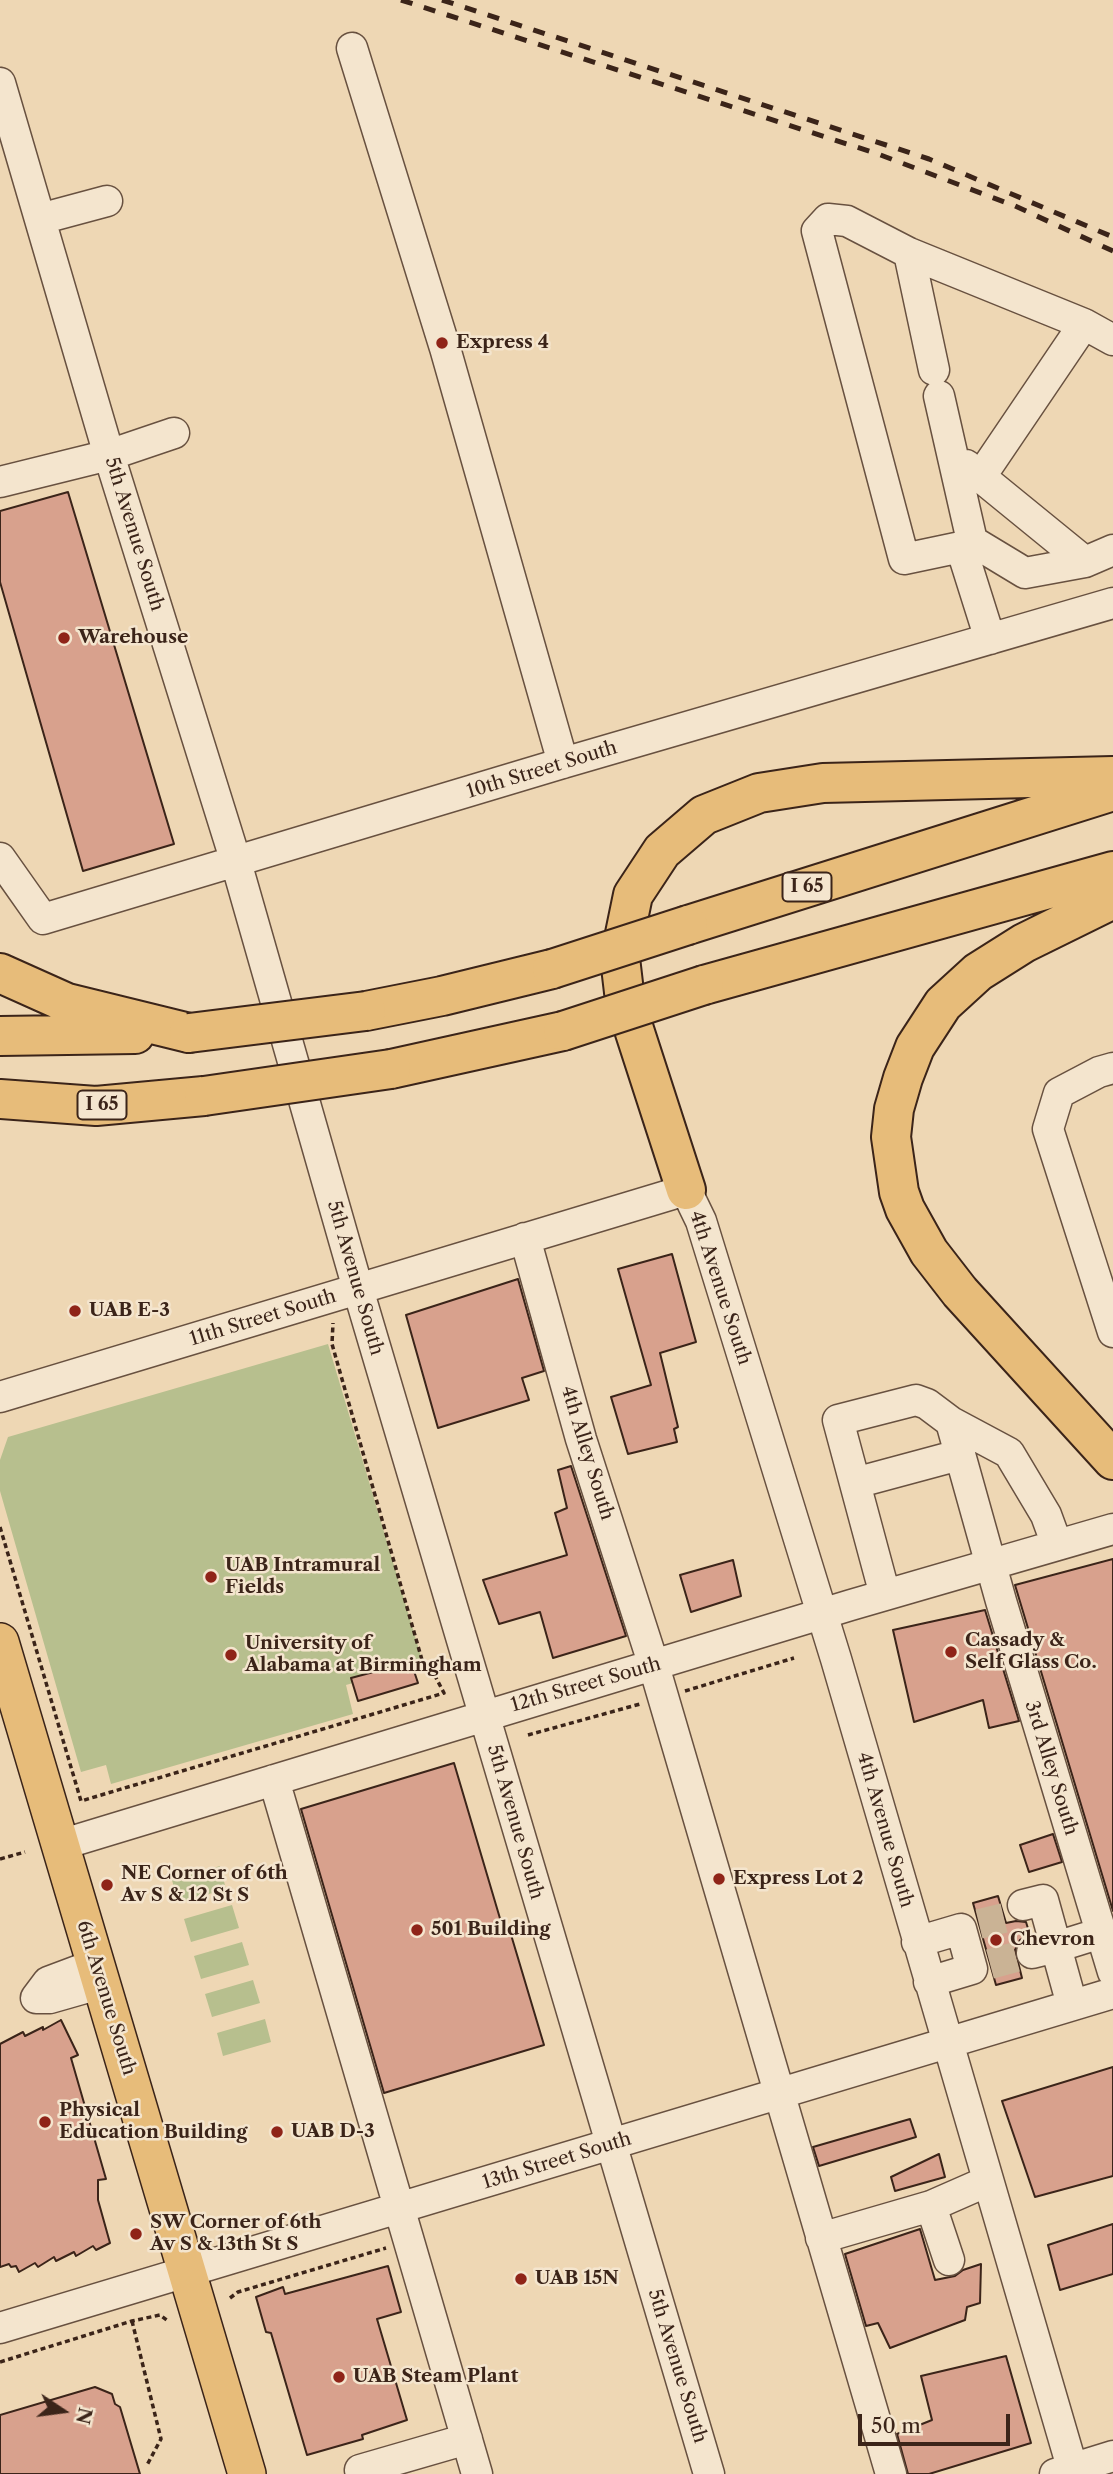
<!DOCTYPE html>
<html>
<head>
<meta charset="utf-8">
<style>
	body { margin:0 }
	#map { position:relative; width:1113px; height:2474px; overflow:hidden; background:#eed7b4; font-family:"Libre Caslon Text",serif }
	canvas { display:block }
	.north { position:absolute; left:28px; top:2376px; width:70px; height:70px; -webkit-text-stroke:5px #f4e5ce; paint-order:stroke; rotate:103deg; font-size:19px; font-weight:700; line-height:28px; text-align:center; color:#3b2419 }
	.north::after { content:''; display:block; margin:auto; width:24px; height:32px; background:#3b2419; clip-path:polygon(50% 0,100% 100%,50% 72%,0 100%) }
	.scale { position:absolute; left:858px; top:2414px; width:152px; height:32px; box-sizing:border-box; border:4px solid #3b2419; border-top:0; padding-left:9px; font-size:21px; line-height:24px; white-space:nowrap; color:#3b2419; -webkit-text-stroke:5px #f4e5ce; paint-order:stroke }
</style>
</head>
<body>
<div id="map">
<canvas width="1113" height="2474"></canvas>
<div class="north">N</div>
<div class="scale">50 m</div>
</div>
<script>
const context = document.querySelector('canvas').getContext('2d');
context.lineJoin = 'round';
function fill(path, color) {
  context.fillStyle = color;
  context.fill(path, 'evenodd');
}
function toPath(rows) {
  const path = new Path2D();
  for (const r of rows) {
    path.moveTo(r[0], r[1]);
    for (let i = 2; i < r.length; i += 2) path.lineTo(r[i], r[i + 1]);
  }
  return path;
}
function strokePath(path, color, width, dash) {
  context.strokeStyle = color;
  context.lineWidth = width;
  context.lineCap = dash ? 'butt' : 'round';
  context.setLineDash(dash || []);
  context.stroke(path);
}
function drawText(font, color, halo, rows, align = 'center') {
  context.font = font + ' "Libre Caslon Text",serif';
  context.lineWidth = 5;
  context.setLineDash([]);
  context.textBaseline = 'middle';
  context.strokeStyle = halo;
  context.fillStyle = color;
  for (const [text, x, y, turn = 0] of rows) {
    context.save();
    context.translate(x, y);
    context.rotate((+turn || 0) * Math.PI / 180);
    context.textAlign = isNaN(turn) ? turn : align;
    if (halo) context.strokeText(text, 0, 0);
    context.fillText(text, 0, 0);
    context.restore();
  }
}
const green = toPath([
	[328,1344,423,1663,346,1685,353,1714,111,1784,106,1765,81,1772,0,1491,0,1460,8,1437],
	[220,1866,226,1889,178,1903,172,1880],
	[232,1905,239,1928,191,1942,184,1919],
	[242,1942,249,1965,201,1979,194,1956],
	[253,1980,260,2003,212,2017,205,1994],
	[265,2019,271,2042,223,2056,217,2033]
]);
const building = toPath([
	[68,492,174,844,83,871,0,582,0,511,68,492],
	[672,1254,696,1342,660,1353,678,1427,674,1429,677,1442,628,1454,611,1397,651,1385,618,1269,672,1254],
	[518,1279,544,1371,522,1378,529,1400,438,1428,406,1315,518,1279],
	[571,1466,626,1636,553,1658,540,1612,499,1624,483,1580,567,1555,555,1513,567,1508,558,1470,571,1466],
	[1113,1559,1113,1911,1015,1585,1113,1559],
	[733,1560,741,1596,691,1612,680,1575,733,1560],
	[985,1610,1019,1721,989,1728,983,1700,914,1722,893,1630,985,1610],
	[411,1662,418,1683,358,1701,351,1678,411,1662],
	[454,1763,504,1932,509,1928,544,2045,384,2093,301,1809,454,1763],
	[1053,1834,1062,1862,1029,1872,1020,1845,1053,1834],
	[998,1896,1006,1923,1016,1921,1026,1922,1030,1935,1020,1940,1015,1950,1022,1978,996,1985,973,1903,998,1896],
	[61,2020,78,2055,71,2058,106,2179,98,2180,98,2200,110,2243,96,2250,93,2246,76,2256,74,2252,56,2261,54,2257,38,2267,35,2263,19,2272,16,2266,11,2267,9,2264,0,2267,0,2044,23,2032,25,2036,43,2027,43,2030,61,2020],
	[1113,2067,1113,2176,1035,2197,1002,2101,1113,2067],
	[910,2119,916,2137,819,2166,813,2147,910,2119],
	[939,2154,945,2177,895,2191,891,2177,939,2154],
	[1113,2224,1113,2274,1060,2290,1048,2245,1113,2224],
	[920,2229,935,2280,955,2276,963,2270,981,2264,980,2303,967,2307,965,2320,890,2348,878,2323,866,2326,845,2254,920,2229],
	[388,2266,401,2312,377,2319,407,2420,362,2435,363,2439,307,2455,271,2333,266,2332,256,2297,283,2287,285,2294,388,2266],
	[1006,2356,1031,2443,929,2474,908,2474,897,2434,932,2420,921,2376,1006,2356],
	[95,2387,112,2394,115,2404,120,2407,140,2474,0,2474,0,2415,95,2387]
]);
const minorTunnel = toPath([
	[979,1924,1004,1918],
	[990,1964,1016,1957]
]);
const path = toPath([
	[0,1527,81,1801,444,1693,434,1674,424,1667,332,1344,333,1323],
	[685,1691,794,1658],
	[528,1735,640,1704],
	[0,1859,25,1852],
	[230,2298,238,2292,386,2248],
	[132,2321,161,2439,147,2465],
	[0,2362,132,2321,160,2315,168,2321]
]);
const minor = toPath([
	[352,48,445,348,563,763],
	[0,83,109,455,236,862,358,1289,709,2474],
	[40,219,107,201],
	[909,253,934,370],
	[939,396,972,541,1025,573,1085,562,1113,550],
	[966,465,1085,562],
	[981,476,1084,324,1113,340],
	[0,482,109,455,174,433],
	[972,541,961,547,904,559,817,231,828,219,847,221,909,253,1084,324],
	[961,547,990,639],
	[0,858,43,919,563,763,1113,603],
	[1113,1068,1099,1072,1059,1093,1048,1129,1113,1332],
	[525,1238,581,1439,654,1666,891,2474],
	[0,1397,686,1190,701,1221,836,1659,1074,2474],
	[951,1422,1009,1453,1046,1515,1057,1545],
	[855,1483,959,1455],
	[885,1595,838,1420,916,1400,927,1404,951,1422,1001,1601,1113,1972],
	[274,1780,477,2474],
	[60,1845,851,1605,1113,1529],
	[1023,1905,1043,1900,1056,1947,1032,1953],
	[917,1942,961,1929,972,1969,929,1982],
	[80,1970,99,1974,85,1988,50,1998,36,1998,48,1982,80,1970],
	[1072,2005,1056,1947,1101,1933],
	[931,2206,949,2260],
	[821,2238,931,2206,988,2181],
	[0,2328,1113,1993],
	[360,2470,467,2439],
	[1055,2474,1113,2456]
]);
const major = toPath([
	[0,1642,247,2474]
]);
const highway = toPath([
	[1113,899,1024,943,978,972,943,1004,915,1047,903,1078,894,1109,891,1137,899,1192,905,1209,929,1252,960,1292,1113,1460],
	[688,925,1113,791],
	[0,973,67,1003,189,1033],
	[704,985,1113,871],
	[366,1011,442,996,552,969],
	[0,1036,135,1034],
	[391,1069,563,1031],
	[0,1099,96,1106,204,1096],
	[686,1190,629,1014,624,992,620,958,633,895,662,851,704,815,759,793,823,783,1113,776]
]);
const rail = toPath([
	[401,0,878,154,1015,206,1113,251],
	[442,0,929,159,1113,237]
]);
const highwayBridge = toPath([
	[552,969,688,925],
	[563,1031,704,985],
	[189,1033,366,1011],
	[204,1096,391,1069]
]);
const markers = [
	[442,343,7,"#8f2418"],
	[64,638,7,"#8f2418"],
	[75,1311,7,"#8f2418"],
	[211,1577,7,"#8f2418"],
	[951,1652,7,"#8f2418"],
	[231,1655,7,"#8f2418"],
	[719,1879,7,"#8f2418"],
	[107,1885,7,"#8f2418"],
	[417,1930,7,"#8f2418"],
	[996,1940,7,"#8f2418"],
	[45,2122,7,"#8f2418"],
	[277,2132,7,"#8f2418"],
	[136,2234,7,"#8f2418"],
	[521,2279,7,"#8f2418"],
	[339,2377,7,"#8f2418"]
];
const shields = [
	[807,887,49],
	[102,1105,49]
];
const shieldNames = [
	["I 65",807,887],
	["I 65",102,1105]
];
const poiNames = [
	["Express 4",456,343],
	["Warehouse",78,638],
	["UAB E-3",89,1311],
	["UAB Intramural",225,1566],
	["Fields",225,1588],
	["Cassady &",965,1641],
	["Self Glass Co.",965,1663],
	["University of",245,1644],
	["Alabama at Birmingham",245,1666],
	["NE Corner of 6th",121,1874],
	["Av S & 12 St S",121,1896],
	["Express Lot 2",733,1879],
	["501 Building",431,1930],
	["Chevron",1010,1940],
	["Physical",59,2111],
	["Education Building",59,2133],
	["UAB D-3",291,2132],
	["SW Corner of 6th",150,2223],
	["Av S & 13th St S",150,2245],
	["UAB 15N",535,2279],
	["UAB Steam Plant",353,2377]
];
const streetNames = [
	["5th Avenue South",134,534,73],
	["10th Street South",542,770,-17],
	["5th Avenue South",355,1278,74],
	["4th Avenue South",720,1288,72],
	["11th Street South",263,1318,-17],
	["4th Alley South",587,1453,73],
	["12th Street South",586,1685,-16],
	["3rd Alley South",1051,1768,73],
	["5th Avenue South",515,1822,74],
	["4th Avenue South",885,1830,74],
	["6th Avenue South",106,1998,73],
	["13th Street South",557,2161,-17],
	["5th Avenue South",677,2366,73]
];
fill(green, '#b7bf8e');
fill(building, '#d8a18d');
strokePath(building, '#3b2419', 2);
strokePath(minorTunnel, '#cab395', 30, [30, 15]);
strokePath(minor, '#685140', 33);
strokePath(major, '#3b2419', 40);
strokePath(highway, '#3b2419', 42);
strokePath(path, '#3b2419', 3.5, [5, 3.5]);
strokePath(minor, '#f4e5ce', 30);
strokePath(major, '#e7bc7a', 37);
strokePath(highway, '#e7bc7a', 38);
strokePath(rail, '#3b2419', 5, [12, 12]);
strokePath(highwayBridge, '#3b2419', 42, []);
strokePath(highwayBridge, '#e7bc7a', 38);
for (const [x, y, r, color] of markers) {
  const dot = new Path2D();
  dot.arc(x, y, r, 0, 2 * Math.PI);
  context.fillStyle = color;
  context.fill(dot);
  strokePath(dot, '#f4e5ce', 2.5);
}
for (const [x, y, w] of shields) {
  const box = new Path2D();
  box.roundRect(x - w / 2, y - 14.5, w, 29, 5);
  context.fillStyle = '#f4e5ce';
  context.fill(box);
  strokePath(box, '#3b2419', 2);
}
drawText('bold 18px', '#3b2419', null, shieldNames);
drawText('bold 19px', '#3b2419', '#f4e5ce', poiNames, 'left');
drawText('19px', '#3b2419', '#f4e5ce', streetNames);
</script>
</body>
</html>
